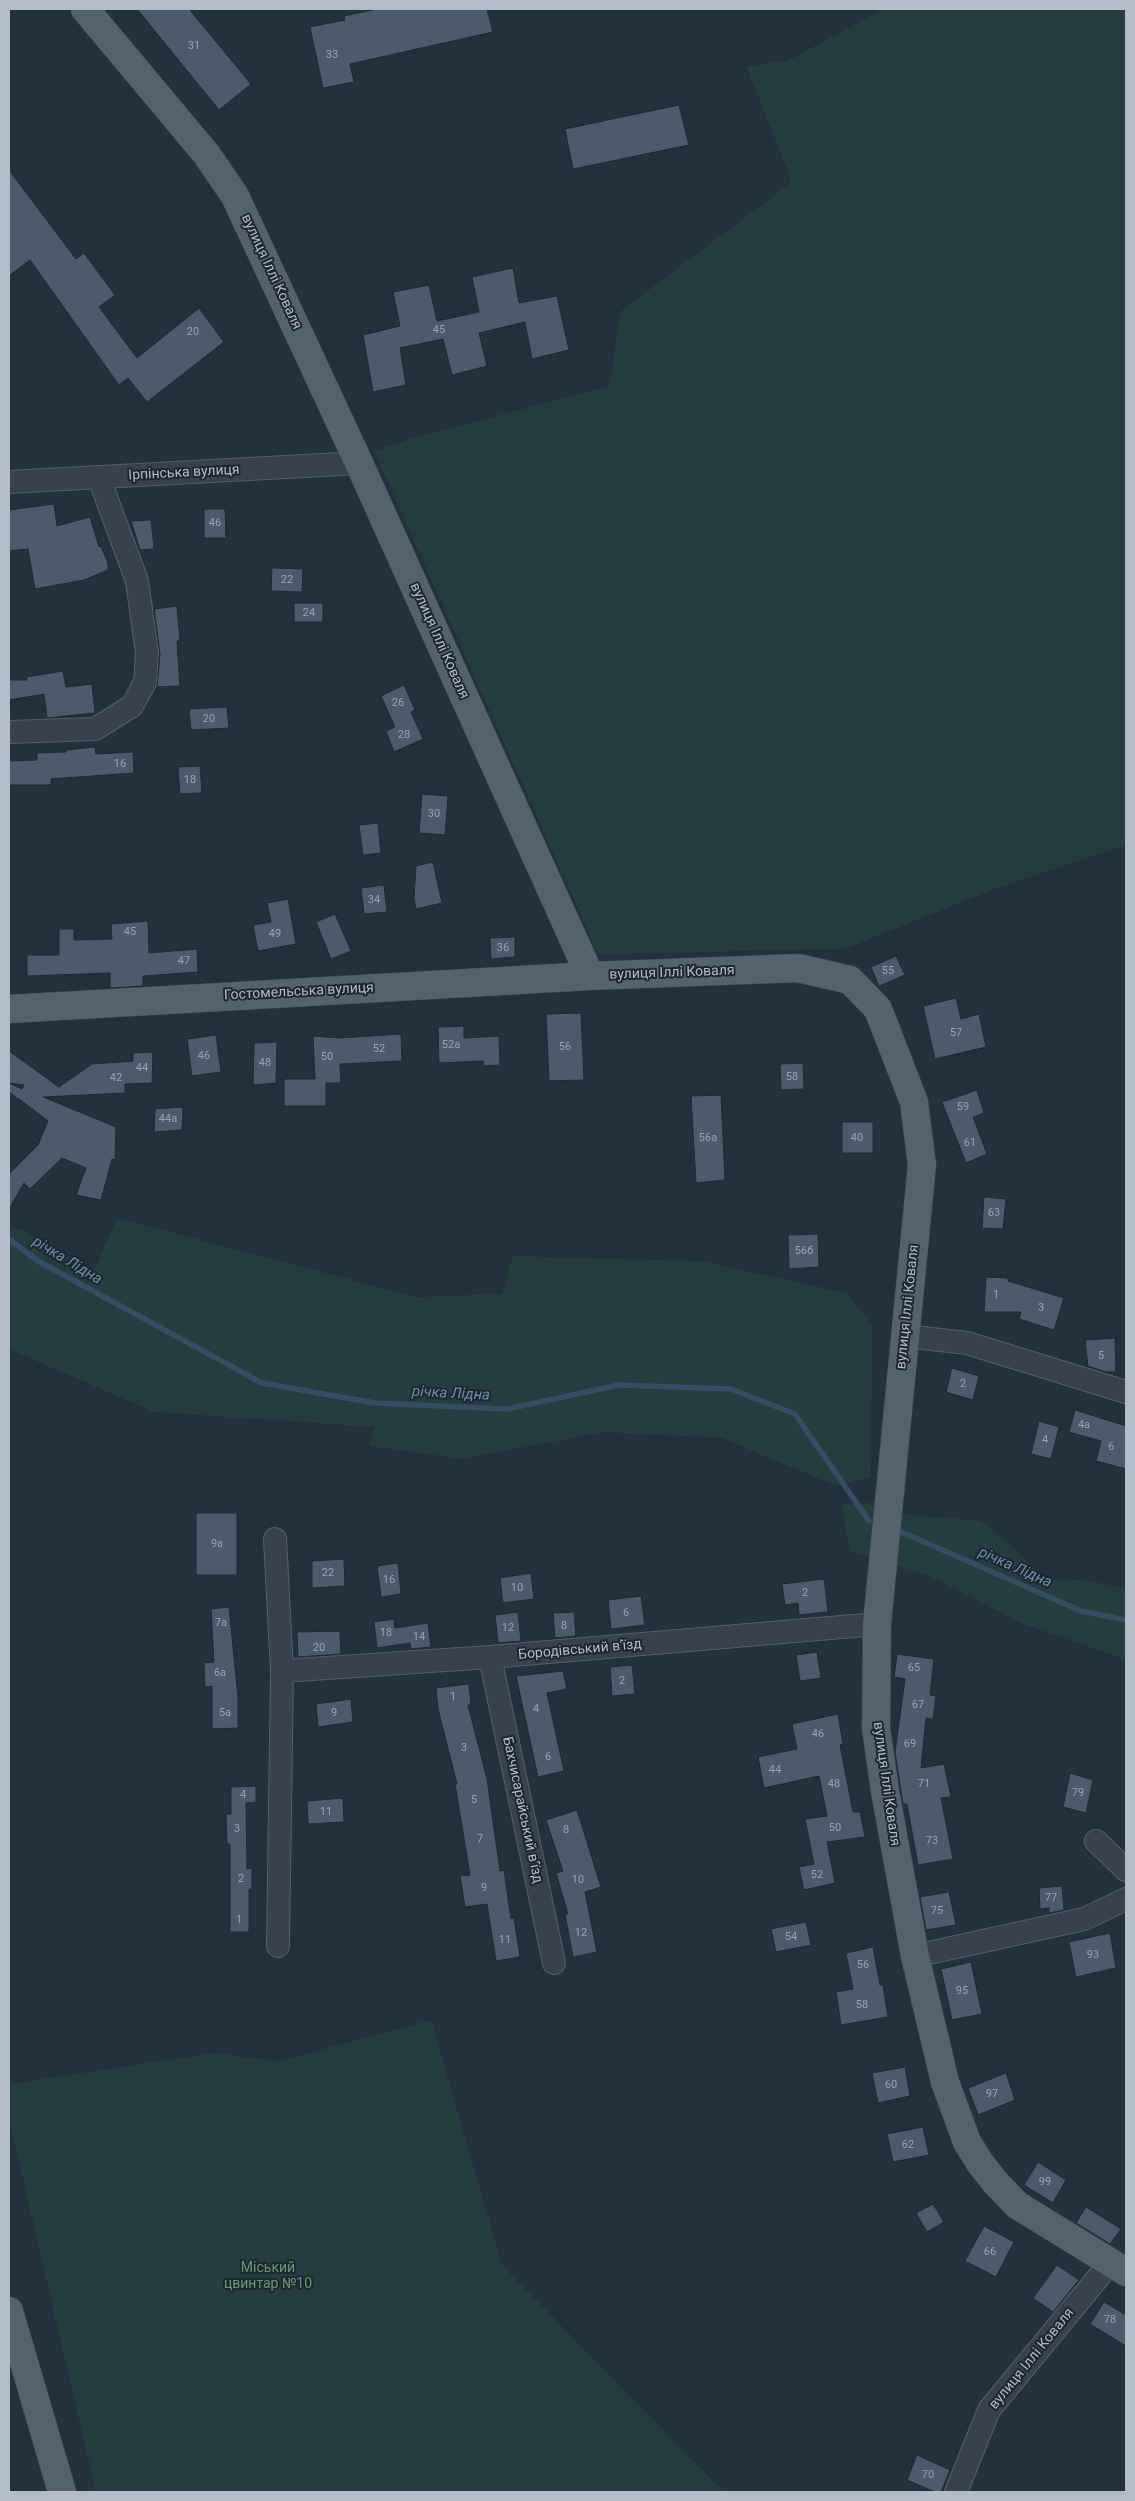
<!DOCTYPE html>
<html>
<head>
<meta charset="utf-8">
<style>
	body { margin:0 }
	#map { position:relative; width:1135px; height:2501px; overflow:hidden; background:#23303d; font-family:Roboto,sans-serif }
	canvas { display:block }
	.frame { position:absolute; inset:0; border:10px solid #b3bdc9; pointer-events:none }
</style>
</head>
<body>
<div id="map">
<canvas width="1135" height="2501"></canvas>
<div class="frame"></div>
</div>
<script>
const context = document.querySelector('canvas').getContext('2d');
context.lineJoin = 'round';
function fill(path, color) {
  context.fillStyle = color;
  context.fill(path, 'evenodd');
}
function toPath(rows) {
  const path = new Path2D();
  for (const r of rows) {
    path.moveTo(r[0], r[1]);
    for (let i = 2; i < r.length; i += 2) path.lineTo(r[i], r[i + 1]);
  }
  return path;
}
function strokePath(path, color, width, dash) {
  context.strokeStyle = color;
  context.lineWidth = width;
  context.lineCap = dash ? 'butt' : 'round';
  context.setLineDash(dash || []);
  context.stroke(path);
}
function drawText(font, color, halo, rows, align = 'center') {
  context.font = font + ' Roboto,sans-serif';
  context.lineWidth = 4;
  context.setLineDash([]);
  context.textBaseline = 'middle';
  context.strokeStyle = halo;
  context.fillStyle = color;
  for (const [text, x, y, turn = 0] of rows) {
    context.save();
    context.translate(x, y);
    context.rotate((+turn || 0) * Math.PI / 180);
    context.textAlign = isNaN(turn) ? turn : align;
    if (halo) context.strokeText(text, 0, 0);
    context.fillText(text, 0, 0);
    context.restore();
  }
}
const green = toPath([
	[884,9,1126,9,1126,845,995,889,845,949,598,954,374,451,413,438,609,386,621,311,792,182,746,66,787,61],
	[117,1218,417,1297,502,1294,513,1256,701,1261,847,1293,872,1325,871,1477,836,1486,722,1438,603,1432,463,1459,368,1446,374,1427,154,1412,9,1349,9,1228,22,1229,93,1273],
	[871,1503,911,1515,980,1521,1007,1541,1044,1579,1083,1580,1126,1588,1126,1660,1021,1623,930,1576,850,1551,842,1504],
	[431,2020,502,2265,724,2492,96,2492,9,2119,9,2084,213,2053,279,2061]
]);
const stream = toPath([
	[9,1239,38,1261,262,1383,375,1403,507,1409,619,1385,731,1389,795,1414,869,1521],
	[897,1530,1081,1611,1126,1620]
]);
const building = toPath([
	[137,9,189,9,251,84,219,110,137,9],
	[377,9,487,9,493,32,350,64,354,82,323,88,310,27,345,20,344,16,377,9],
	[679,105,689,145,573,169,565,129,679,105],
	[9,170,76,259,84,253,115,295,99,307,137,358,199,308,224,342,147,402,128,378,119,385,30,260,9,276,9,170],
	[513,268,519,303,557,296,569,350,532,359,525,322,479,333,487,366,452,375,443,339,400,348,406,385,373,392,363,335,400,326,393,292,429,285,437,321,479,312,472,277,513,268],
	[54,504,57,526,90,517,99,547,101,546,108,563,108,570,84,580,35,589,28,549,9,551,9,510,54,504],
	[204,509,225,509,226,538,204,538,204,509],
	[151,520,154,549,140,550,131,521,151,520],
	[272,568,303,569,302,592,271,591,272,568],
	[294,603,323,603,323,622,294,622,294,603],
	[177,606,180,641,177,641,180,686,157,687,160,654,154,609,177,606],
	[63,671,66,687,92,684,95,713,47,718,44,694,9,700,9,680,27,680,26,677,63,671],
	[404,685,415,710,411,712,423,739,394,752,386,731,395,727,381,696,404,685],
	[227,707,229,728,191,730,189,709,227,707],
	[95,747,96,754,133,752,134,773,51,779,51,785,9,785,9,761,37,760,37,753,66,752,66,750,95,747],
	[200,766,202,793,180,794,178,767,200,766],
	[422,794,448,796,445,835,419,833,422,794],
	[378,823,381,853,363,855,359,825,378,823],
	[433,862,442,903,416,909,414,899,416,866,433,862],
	[384,885,387,912,364,914,361,888,384,885],
	[288,899,296,944,258,951,253,925,271,922,267,903,288,899],
	[335,914,351,951,331,959,316,922,335,914],
	[148,921,149,953,197,949,198,972,143,976,143,986,110,988,110,973,27,976,27,955,59,955,59,929,74,929,74,940,112,939,111,924,148,921],
	[515,937,515,957,491,959,490,938,515,937],
	[896,956,905,975,879,986,871,967,896,956],
	[956,998,961,1019,979,1014,986,1047,935,1059,923,1006,956,998],
	[581,1013,584,1080,549,1081,546,1014,581,1013],
	[464,1026,464,1038,499,1036,500,1065,484,1066,483,1061,439,1063,438,1027,464,1026],
	[401,1034,402,1061,340,1064,341,1083,326,1083,326,1106,284,1106,284,1079,315,1079,313,1036,339,1038,401,1034],
	[216,1035,221,1072,192,1076,187,1039,216,1035],
	[277,1042,276,1083,253,1085,254,1043,277,1042],
	[9,1051,59,1087,92,1064,133,1061,133,1053,153,1052,152,1083,125,1084,125,1093,43,1097,116,1127,115,1160,112,1159,101,1200,76,1195,86,1168,62,1158,30,1189,24,1183,9,1209,9,1174,38,1145,48,1121,18,1098,15,1099,16,1097,9,1092,9,1083,22,1089,24,1085,9,1083,9,1051],
	[803,1063,804,1089,781,1090,780,1064,803,1063],
	[977,1090,984,1113,973,1117,987,1154,966,1163,942,1102,977,1090],
	[721,1095,725,1180,696,1183,691,1096,721,1095],
	[183,1107,182,1130,154,1132,155,1109,183,1107],
	[842,1122,873,1122,873,1153,842,1153,842,1122],
	[984,1197,1006,1199,1003,1229,982,1228,984,1197],
	[818,1234,819,1267,789,1269,788,1235,818,1234],
	[986,1277,1008,1278,1008,1281,1064,1298,1054,1330,1019,1319,1021,1312,984,1312,986,1277],
	[1115,1338,1116,1372,1106,1372,1088,1366,1085,1340,1115,1338],
	[952,1368,979,1376,973,1400,946,1392,952,1368],
	[1075,1410,1126,1426,1126,1469,1096,1461,1101,1441,1069,1432,1075,1410],
	[1039,1421,1059,1427,1051,1459,1031,1454,1039,1421],
	[196,1513,237,1513,237,1575,196,1575,196,1513],
	[344,1559,345,1586,312,1588,312,1561,344,1559],
	[398,1563,401,1594,381,1597,377,1566,398,1563],
	[531,1573,534,1599,503,1603,500,1578,531,1573],
	[824,1579,828,1612,799,1615,798,1603,785,1605,782,1584,824,1579],
	[641,1596,645,1625,611,1629,608,1600,641,1596],
	[229,1607,238,1697,238,1728,212,1729,212,1686,205,1687,204,1663,214,1662,211,1609,229,1607],
	[518,1612,521,1641,498,1643,495,1615,518,1612],
	[574,1612,576,1636,555,1638,553,1613,574,1612],
	[394,1619,395,1628,428,1623,431,1647,411,1649,410,1643,377,1648,374,1622,394,1619],
	[340,1631,341,1654,298,1657,297,1632,340,1631],
	[817,1652,821,1678,800,1681,796,1655,817,1652],
	[897,1654,934,1659,930,1695,936,1696,933,1719,926,1718,921,1768,944,1764,951,1797,941,1798,953,1859,918,1865,907,1804,903,1804,895,1752,905,1679,894,1677,897,1654],
	[632,1665,635,1694,612,1696,610,1667,632,1665],
	[563,1671,567,1689,547,1693,564,1771,538,1777,516,1676,563,1671],
	[469,1684,471,1705,468,1705,487,1779,500,1871,504,1870,511,1919,514,1918,520,1957,496,1961,487,1904,465,1907,460,1876,470,1875,455,1784,457,1784,438,1709,436,1688,469,1684],
	[351,1699,353,1722,318,1727,316,1704,351,1699],
	[838,1714,843,1744,840,1745,853,1812,860,1812,865,1837,827,1842,835,1883,804,1890,799,1867,814,1864,805,1819,827,1816,819,1776,764,1788,758,1757,797,1749,792,1724,838,1714],
	[1070,1773,1093,1780,1086,1813,1063,1807,1070,1773],
	[256,1786,256,1802,246,1803,247,1869,252,1868,252,1889,249,1889,249,1932,230,1932,230,1844,227,1844,226,1814,231,1814,231,1787,256,1786],
	[343,1798,344,1822,308,1824,307,1801,343,1798],
	[577,1810,601,1887,585,1892,597,1952,573,1957,565,1914,568,1914,556,1873,563,1871,546,1820,577,1810],
	[1062,1886,1064,1910,1049,1913,1049,1908,1040,1909,1039,1888,1062,1886],
	[949,1892,956,1925,926,1930,920,1897,949,1892],
	[806,1922,811,1945,776,1952,771,1929,806,1922],
	[1110,1933,1116,1968,1076,1977,1069,1942,1110,1933],
	[873,1947,880,1985,883,1985,888,2017,841,2025,836,1992,853,1989,846,1953,873,1947],
	[971,1962,982,2014,952,2020,941,1969,971,1962],
	[905,2067,910,2096,878,2103,872,2073,905,2067],
	[1006,2073,1015,2100,978,2115,968,2088,1006,2073],
	[923,2127,929,2155,893,2162,887,2134,923,2127],
	[1038,2162,1066,2180,1053,2203,1024,2185,1038,2162],
	[933,2204,944,2222,927,2232,916,2213,933,2204],
	[1086,2207,1121,2229,1110,2244,1076,2223,1086,2207],
	[984,2226,1014,2242,996,2277,965,2261,984,2226],
	[1057,2265,1079,2280,1053,2312,1033,2298,1057,2265],
	[1104,2302,1126,2315,1126,2346,1090,2324,1104,2302],
	[917,2455,950,2470,941,2492,935,2492,907,2480,917,2455]
]);
const minor = toPath([
	[9,482,359,463],
	[9,732,95,729,132,706,145,682,147,653,137,581,99,478],
	[905,1336,967,1343,1126,1392],
	[275,1539,282,1671,278,1946],
	[490,1657,554,1963],
	[282,1671,490,1657,877,1624],
	[1096,1841,1126,1870],
	[915,1956,1084,1919,1126,1899],
	[956,2492,989,2410,1111,2262]
]);
const major = toPath([
	[85,9,207,155,235,196,359,463,590,976],
	[9,1009,590,976,798,968,850,980,878,1009,914,1102,922,1165,877,1624,876,1728,885,1791,915,1956,945,2082,967,2142,980,2163,996,2183,1017,2205,1126,2272],
	[9,2311,62,2492]
]);
const numberNames = [
	["31",194,46],
	["33",332,55],
	["45",439,330],
	["20",193,332],
	["46",215,523],
	["22",287,580],
	["24",309,613],
	["26",398,703],
	["20",209,719],
	["28",404,735],
	["16",120,764],
	["18",190,780],
	["30",434,814],
	["34",374,900],
	["45",130,932],
	["49",275,934],
	["36",503,948],
	["47",184,961],
	["55",888,971],
	["57",956,1033],
	["52а",451,1045],
	["56",565,1047],
	["52",379,1049],
	["46",204,1056],
	["50",327,1057],
	["48",265,1063],
	["44",142,1068],
	["58",792,1077],
	["42",116,1078],
	["59",963,1107],
	["44а",168,1119],
	["56а",708,1138],
	["40",857,1138],
	["61",970,1143],
	["63",994,1213],
	["56б",804,1251],
	["1",996,1295],
	["3",1041,1308],
	["5",1101,1356],
	["2",963,1384],
	["4а",1084,1425],
	["4",1045,1440],
	["6",1111,1447],
	["9а",217,1544],
	["22",328,1573],
	["16",389,1580],
	["10",517,1588],
	["2",805,1593],
	["6",626,1613],
	["7а",221,1623],
	["8",564,1626],
	["12",508,1628],
	["18",386,1633],
	["14",419,1637],
	["20",319,1648],
	["65",914,1668],
	["6а",220,1673],
	["2",622,1681],
	["1",453,1697],
	["67",918,1705],
	["4",536,1709],
	["5а",225,1713],
	["9",334,1713],
	["46",818,1734],
	["69",910,1744],
	["3",464,1748],
	["6",548,1757],
	["44",775,1770],
	["48",834,1784],
	["71",924,1784],
	["79",1078,1793],
	["4",243,1795],
	["5",474,1800],
	["11",326,1812],
	["50",835,1828],
	["3",237,1829],
	["8",566,1830],
	["7",480,1839],
	["73",932,1841],
	["52",817,1875],
	["2",241,1879],
	["10",578,1880],
	["9",484,1888],
	["77",1051,1898],
	["75",937,1911],
	["1",239,1920],
	["12",581,1933],
	["54",791,1937],
	["11",505,1940],
	["93",1093,1955],
	["56",863,1965],
	["95",962,1991],
	["58",862,2005],
	["60",891,2085],
	["97",992,2094],
	["62",908,2145],
	["99",1045,2182],
	["66",990,2252],
	["78",1110,2320],
	["70",928,2475]
];
const streetNames = [
	["вулиця Іллі Коваля",271,272,65],
	["Ірпінська вулиця",184,473,-3],
	["вулиця Іллі Коваля",439,641,66],
	["вулиця Іллі Коваля",672,973,-2],
	["Гостомельська вулиця",299,992,-3],
	["вулиця Іллі Коваля",908,1307,-84],
	["Бородівський в’їзд",580,1650,-5],
	["вулиця Іллі Коваля",886,1784,82],
	["Бахчисарайський в’їзд",522,1810,78],
	["вулиця Іллі Коваля",1032,2359,-51]
];
const parkNames = [
	["Міський",268,2268],
	["цвинтар №10",268,2284]
];
const waterNames = [
	["річка Лідна",67,1261,31],
	["річка Лідна",451,1394,3],
	["річка Лідна",1015,1568,24]
];
fill(green, '#253d3e');
strokePath(stream, '#374d64', 5.5);
fill(building, '#4c5a69');
strokePath(building, '#1e2934', 1);
strokePath(minor, '#55606b', 24);
strokePath(major, '#404b56', 29);
strokePath(minor, '#37424d', 22);
strokePath(major, '#55616d', 28);
drawText('11px', '#99a4b1', null, numberNames);
drawText('14px', '#b3bdc9', '#1c2732', streetNames);
drawText('14px', '#6a9a72', '#1c2732', parkNames);
drawText('italic 15px', '#738fac', '#1c2732', waterNames);
</script>
</body>
</html>
